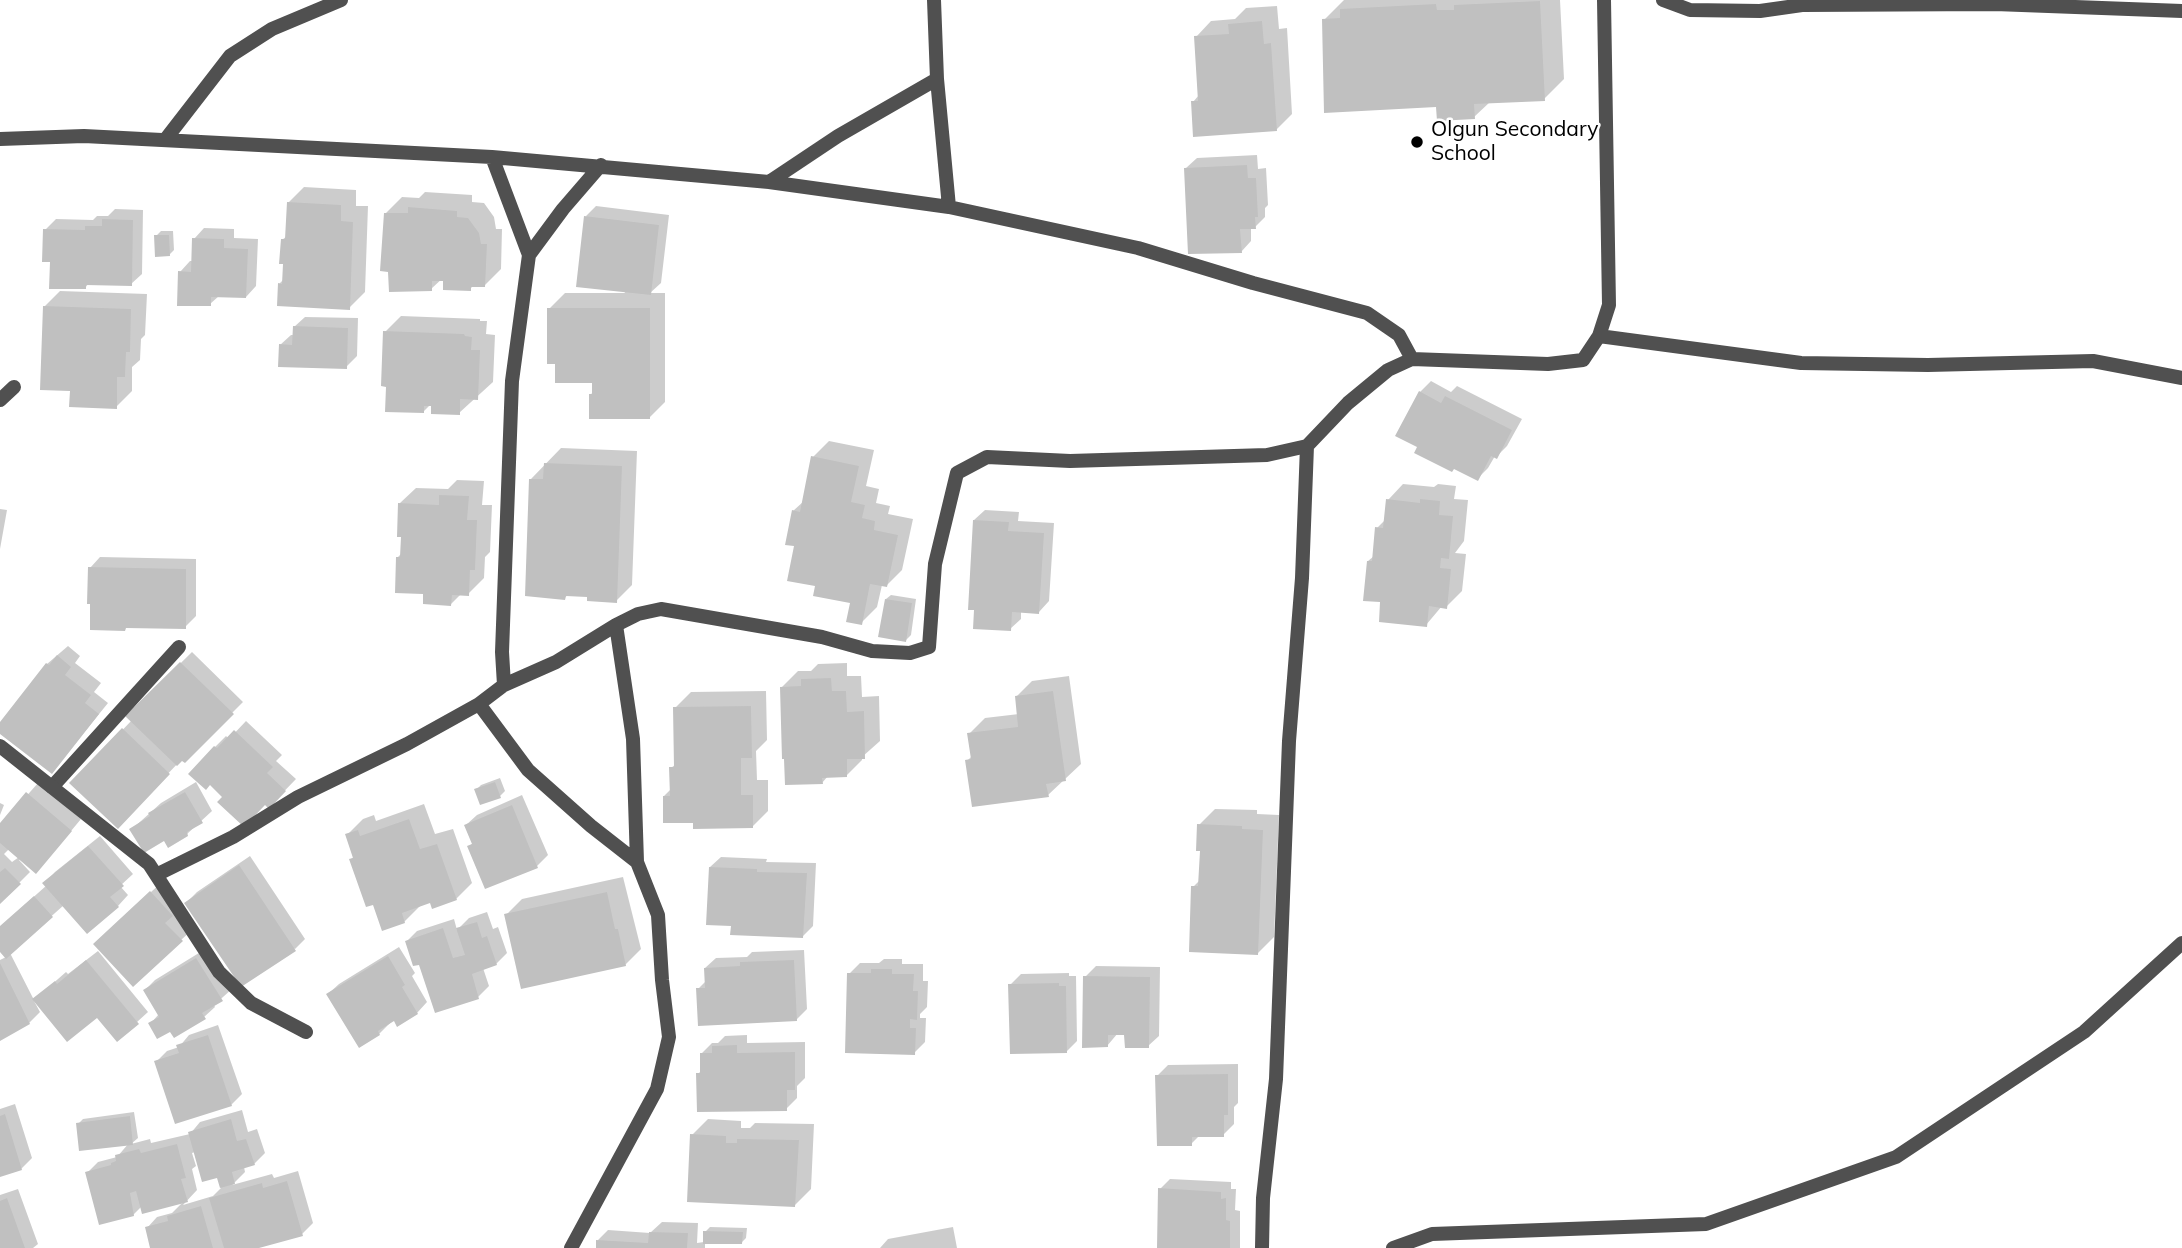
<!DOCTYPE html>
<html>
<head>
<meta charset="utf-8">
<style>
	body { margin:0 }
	canvas { display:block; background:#fff }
</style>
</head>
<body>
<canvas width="2182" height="1248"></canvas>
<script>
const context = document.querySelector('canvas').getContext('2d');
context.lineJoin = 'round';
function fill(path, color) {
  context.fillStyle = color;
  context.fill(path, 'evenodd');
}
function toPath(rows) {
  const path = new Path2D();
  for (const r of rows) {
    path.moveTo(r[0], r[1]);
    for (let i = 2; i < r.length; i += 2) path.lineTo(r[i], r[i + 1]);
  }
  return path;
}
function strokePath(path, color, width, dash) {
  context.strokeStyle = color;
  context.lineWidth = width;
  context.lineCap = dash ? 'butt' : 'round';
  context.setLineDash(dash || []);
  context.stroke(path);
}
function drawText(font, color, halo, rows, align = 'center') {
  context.font = font + ' Mulish,sans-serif';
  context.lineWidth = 5;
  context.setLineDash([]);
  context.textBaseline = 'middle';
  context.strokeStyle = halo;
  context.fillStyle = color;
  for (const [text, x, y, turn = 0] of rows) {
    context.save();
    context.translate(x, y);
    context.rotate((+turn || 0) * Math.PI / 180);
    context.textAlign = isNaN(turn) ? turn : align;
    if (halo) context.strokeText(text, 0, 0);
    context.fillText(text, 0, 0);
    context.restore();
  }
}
const shadow = toPath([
	[1344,0,1560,0,1564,79,1544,99,1490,102,1474,117,1438,106,1324,20],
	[1277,6,1279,29,1287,28,1292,114,1276,130,1193,102,1199,95,1196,37,1211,21,1235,19,1246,8],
	[1257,155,1258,169,1266,168,1268,205,1265,208,1265,217,1255,227,1251,227,1251,241,1241,252,1186,168,1197,158],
	[304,187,356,190,356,206,368,206,365,292,349,308,279,284,284,279,282,240,287,236,288,203],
	[425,192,472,195,472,202,484,203,494,217,496,229,502,229,501,269,485,285,474,285,470,289,444,277,431,289,386,213,402,197,419,198],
	[596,206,669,215,661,283,650,293,665,293,665,402,649,418,591,394,594,392,594,381,557,362,549,309,565,293,625,293,586,216],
	[115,209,143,210,142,274,131,284,89,283,85,288,51,260,45,230,56,219,93,220,97,216,108,216],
	[204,228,234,229,234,238,258,239,256,286,246,297,219,296,210,304,180,272,190,261,193,261,194,239],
	[161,231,173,231,174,250,169,255,156,236],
	[60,291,147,294,145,335,141,339,140,360,132,367,132,391,116,407,71,390,44,307],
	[401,316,480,319,480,321,487,321,486,334,495,335,493,382,459,413,433,402,424,411,385,332],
	[305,317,358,318,357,356,346,367,280,345,291,335,294,335,294,327],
	[1431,381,1451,392,1457,386,1522,419,1507,446,1497,456,1495,456,1488,468,1477,479,1420,447,1420,392],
	[829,441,874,450,866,486,879,489,876,503,890,506,888,514,913,519,902,570,886,586,882,585,877,607,861,623,852,602,817,585,796,545,793,511,804,501,813,457],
	[561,448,637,451,632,585,616,601,588,596,568,595,564,598,531,479],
	[457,480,484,481,482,505,492,505,490,552,485,557,484,578,468,594,461,594,451,604,425,593,398,557,402,553,400,503,416,488,448,489],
	[1403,484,1434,487,1438,484,1456,486,1454,499,1468,500,1464,541,1455,553,1466,554,1462,591,1446,607,1442,606,1426,625,1382,601,1368,561,1374,556,1377,528,1386,519,1388,500],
	[0,509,7,510,0,549],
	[985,510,1019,512,1018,521,1054,523,1049,601,1039,612,1021,611,1021,619,1010,629,974,520],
	[100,557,196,559,196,616,185,627,90,568],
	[891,595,916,599,911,635,906,640,886,599],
	[68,646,80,656,75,663,101,683,94,692,108,703,52,772,0,732,0,725,47,664],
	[192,652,243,702,184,761,182,759,118,826,72,783,132,720,127,716],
	[847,663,847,676,861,676,862,697,879,696,880,741,862,757,862,760,846,776,828,776,822,783,782,687,798,671,811,671,818,664],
	[1069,676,1081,764,1048,795,967,761,972,756,969,734,985,718,1019,714,1016,697,1032,681],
	[766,691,767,740,756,751,757,780,768,780,768,811,752,827,695,821,664,796,671,789,671,768,676,764,675,708,691,692],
	[246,721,282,755,276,761,296,779,269,807,265,803,225,797,215,747,226,736,229,739],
	[500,778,505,791,500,796,476,790,481,785],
	[196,782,212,811,187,834,164,839,131,830,161,803],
	[38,783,81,819,46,861,21,858,19,860,30,872,0,902,0,826],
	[9,849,19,857,12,862,4,854],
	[522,795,548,855,537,866,486,887,469,847,473,843,466,825,477,815],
	[0,803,4,805,0,815],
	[424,804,435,834,453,829,472,883,456,899,431,901,420,906,404,922,374,903,351,859,355,856,347,835,363,819,374,815,376,821],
	[1215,809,1257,810,1257,814,1279,815,1274,937,1258,953,1193,887,1200,880,1202,850,1199,825],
	[100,836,133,874,120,886,128,895,118,906,64,905,10,953,34,1000,66,972,68,974,98,951,148,1012,137,1022,34,1001,40,1012,29,1023,0,1039,0,960,6,957,0,949,0,927,47,885,45,883,55,872],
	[250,856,305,939,295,949,186,903,197,892],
	[721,857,767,859,766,862,816,863,813,926,802,937,732,924,710,867],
	[623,877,641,949,625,965,506,915,522,899],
	[162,882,192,930,181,940,106,933],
	[487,912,493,929,498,927,507,953,496,964,483,968,489,986,478,997,420,963,407,941,417,931,454,919,457,930,469,918],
	[399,947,415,973,412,976,427,1002,417,1013,394,1019,379,1034,328,994,339,984],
	[207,948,232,989,214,1005,215,1007,204,1017,170,1029,150,1024,159,1014,145,990,155,980],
	[804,950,807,1009,796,1020,698,989,706,981,705,968,716,958,747,957,752,952],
	[884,959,902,959,902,964,923,964,923,981,928,981,927,1007,920,1014,920,1018,926,1018,925,1042,914,1053,849,974,860,963,879,963],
	[1096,966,1160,967,1159,1036,1148,1046,1126,1034,1118,1033,1107,1046,1085,977],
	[1069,973,1069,976,1076,976,1077,1041,1066,1052,1010,985,1021,974],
	[218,1025,242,1094,231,1105,156,1062,167,1051,179,1047,189,1035],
	[747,1035,747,1043,805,1042,805,1078,797,1086,797,1098,786,1109,698,1074,702,1070,702,1053,712,1043,718,1043,725,1036],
	[1238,1064,1238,1103,1234,1107,1234,1124,1223,1135,1200,1135,1191,1144,1157,1076,1168,1065],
	[15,1104,32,1158,21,1169,0,1176,0,1109],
	[242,1110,248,1132,257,1129,265,1153,254,1164,244,1167,245,1172,232,1185,272,1174,274,1178,298,1171,313,1223,302,1234,253,1248,152,1248,147,1228,157,1217,172,1213,184,1201,142,1206,133,1215,87,1173,98,1162,117,1157,129,1143,78,1124,83,1119,134,1112,138,1138,131,1144,150,1139,151,1143,190,1134,200,1122],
	[195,1152,218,1176,221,1188,213,1196,183,1205,197,1190,192,1169,196,1166,192,1153],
	[708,1119,741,1121,741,1128,750,1128,755,1123,814,1124,811,1189,795,1205,692,1135],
	[1170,1179,1231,1182,1231,1189,1236,1189,1235,1210,1240,1211,1240,1248,1159,1248,1160,1189],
	[18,1189,38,1244,33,1248,0,1248,0,1195],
	[662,1222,698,1223,697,1243,704,1242,705,1232,710,1227,747,1228,746,1238,741,1243,705,1242,705,1248,597,1248,598,1240,608,1230,650,1233],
	[953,1227,957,1248,880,1248,888,1239]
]);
const building = toPath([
	[1540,1,1545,101,1474,104,1475,119,1437,121,1436,107,1324,113,1322,19,1340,18,1340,9,1436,4,1437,10,1454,10,1454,5],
	[1262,21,1264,44,1271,43,1277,131,1193,137,1191,101,1198,101,1194,36,1229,34,1228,24],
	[1247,165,1248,178,1256,178,1258,217,1255,217,1256,229,1240,229,1242,253,1188,254,1184,168],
	[287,202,341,205,341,221,353,222,350,310,277,306,278,283,282,284,283,264,279,264,281,239,285,239],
	[408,207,457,211,457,217,468,218,479,233,481,244,487,244,485,287,471,287,471,291,443,290,443,281,432,281,432,291,389,292,388,272,380,271,384,213,408,213],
	[584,216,659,225,651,295,576,287],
	[102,219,133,220,132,286,86,285,86,289,49,289,50,262,42,262,43,229,85,230,85,226,102,226],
	[154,235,169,235,170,256,155,257],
	[192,238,224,239,224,248,248,249,246,298,211,297,211,306,177,306,178,271,191,272],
	[43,306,131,309,130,352,126,352,125,377,117,377,117,409,69,407,70,391,40,390],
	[547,308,650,308,650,419,589,419,589,394,592,394,592,383,555,383,555,364,547,364],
	[293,326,348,328,347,369,278,367,279,344,292,345],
	[383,331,464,334,465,336,472,337,471,350,480,350,478,400,460,399,460,415,431,414,431,406,424,406,424,413,385,412,386,387,381,386],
	[1419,391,1441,403,1445,396,1512,430,1497,459,1491,456,1478,481,1454,469,1452,472,1414,453,1417,447,1395,436],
	[811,456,859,466,851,502,865,505,862,518,875,521,874,530,898,535,887,587,870,584,862,625,846,622,850,603,813,596,815,586,787,581,794,546,785,545,792,510,800,512],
	[544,463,622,466,617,603,587,601,587,597,566,596,565,600,525,596,529,479,543,479],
	[439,495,469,496,467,520,477,520,475,570,470,570,469,596,452,595,451,606,423,604,423,594,395,593,396,557,400,557,401,537,397,537,398,503,439,505],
	[1386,499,1420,503,1420,499,1440,501,1439,515,1453,516,1449,559,1441,558,1440,568,1451,569,1447,609,1429,606,1427,627,1379,622,1380,602,1363,601,1367,561,1372,561,1375,527,1383,528],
	[973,520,1009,522,1008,531,1044,533,1039,614,1012,612,1011,631,973,629,974,610,968,610],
	[88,567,186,569,186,629,126,628,125,631,90,630,90,604,87,604],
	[885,599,912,603,906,642,878,637],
	[57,655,71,667,65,675,91,695,85,703,99,714,52,774,0,734,0,722,46,663,49,665],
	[180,662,234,714,185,763,182,761,177,766,125,716],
	[831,678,832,691,846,691,847,712,864,711,865,759,847,759,847,777,822,778,823,784,785,785,784,759,782,759,780,687,801,686,801,679],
	[1053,691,1066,781,1046,784,1049,797,972,807,965,760,971,759,967,733,1018,727,1015,696],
	[751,706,752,758,741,758,741,795,753,795,753,828,693,829,693,823,663,823,663,796,670,796,669,767,674,767,673,707],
	[122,728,170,774,118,829,69,783],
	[234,730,273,767,267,773,286,791,269,809,265,805,244,827,217,802,222,797,210,785,206,790,188,774,214,746,217,748],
	[495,782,501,798,480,805,474,789],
	[26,792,72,831,36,874,0,843,0,823],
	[185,792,203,823,187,832,188,836,168,848,164,841,144,853,129,829,150,816,148,813],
	[512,805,538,868,485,889,467,846,472,844,464,825],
	[409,819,420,849,437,844,457,900,432,909,430,903,402,913,405,923,382,931,373,905,366,907,349,859,353,858,345,834,358,830,360,836],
	[1197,824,1242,826,1242,829,1263,830,1258,955,1189,952,1191,886,1198,886,1200,851,1196,851],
	[88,846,124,886,110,897,119,907,87,934,42,883],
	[239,865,296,951,241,987,184,903],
	[709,867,757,869,757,872,807,873,803,938,730,935,731,926,706,925],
	[5,868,21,884,0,904,0,872],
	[150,891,173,916,165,923,183,941,133,987,93,944],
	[607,892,615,929,618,929,626,966,521,989,504,914],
	[34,896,53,917,6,959,0,952,0,926],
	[477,922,482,938,487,936,497,965,472,974,479,999,435,1013,419,965,413,966,405,941,443,928,453,958,465,955,456,928],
	[388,956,405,985,402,987,418,1014,397,1027,394,1021,378,1031,380,1035,359,1048,326,994],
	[196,958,223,1001,202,1013,206,1019,174,1038,170,1032,157,1039,148,1023,159,1017,143,990],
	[86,960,139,1024,117,1042,97,1018,67,1042,32,999,55,981,57,984],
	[794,960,797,1021,698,1026,696,988,705,988,704,968,740,966,740,962],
	[0,963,30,1024,0,1041],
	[871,969,892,969,892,974,914,974,913,991,918,991,917,1020,910,1019,910,1028,916,1028,915,1055,845,1053,847,973,871,973],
	[1083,976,1150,977,1149,1048,1125,1048,1124,1035,1108,1035,1108,1047,1082,1048],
	[1059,983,1059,986,1066,986,1067,1053,1010,1054,1008,984],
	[208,1035,232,1106,175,1124,154,1061,179,1053,176,1045],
	[737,1045,737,1053,795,1052,795,1090,787,1090,787,1111,697,1112,696,1073,700,1073,700,1053,712,1053,712,1046],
	[1228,1074,1228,1115,1224,1115,1224,1137,1192,1137,1192,1146,1157,1146,1155,1075],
	[5,1114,22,1170,0,1177,0,1116],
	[130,1116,133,1145,79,1151,76,1123],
	[231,1119,237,1141,246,1139,255,1165,232,1172,235,1184,220,1188,217,1178,202,1182,188,1132],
	[690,1134,726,1136,726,1143,737,1143,737,1139,799,1140,795,1207,687,1202],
	[177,1144,186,1178,181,1179,188,1202,142,1214,136,1191,130,1193,134,1216,99,1225,85,1172,111,1165,111,1163,116,1161,115,1155,139,1149,141,1153],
	[287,1181,303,1236,259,1248,224,1248,209,1198,262,1183,263,1188],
	[1158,1188,1221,1192,1221,1199,1226,1198,1226,1220,1230,1221,1230,1248,1157,1248],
	[7,1198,25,1248,0,1248,0,1201],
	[201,1206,213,1248,150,1248,145,1227,168,1221,167,1216],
	[703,1231,743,1232,742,1244,703,1244],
	[649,1232,688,1233,687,1248,596,1248,596,1240,648,1243]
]);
const service = toPath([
	[52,787,179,647]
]);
const minor = toPath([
	[934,0,937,79,949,207],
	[1663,0,1690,10,1760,11,1802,5,1806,0],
	[1802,5,1995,4,2182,11],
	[0,139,84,136,492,157,769,182,949,207,1138,248,1253,283,1367,313,1399,335,1412,359],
	[165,140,230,56,272,29,341,0],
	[492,157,529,255],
	[769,182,838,136,937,79],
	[1599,336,1801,363,1928,365,2093,361,2182,378],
	[0,400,14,387],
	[616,625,633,739,637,862],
	[504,685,502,652,512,381,529,255,563,209,601,165],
	[479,704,504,685,556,662,616,625,638,614,661,609,822,637,872,651,910,653,929,647,935,564,957,473,987,457,1070,461,1267,455,1307,446],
	[0,746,149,864,219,972,251,1003,306,1032],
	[156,875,233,837,298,797,407,744,479,704,528,770,591,826,637,862,658,915,662,980,669,1037,657,1089,571,1248],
	[1262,1248,1263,1198,1276,1079,1289,741,1302,578,1307,446,1348,403,1388,370,1412,359,1548,364,1583,360,1599,336,1609,305,1604,0],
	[1393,1248,1432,1234,1706,1224,1896,1157,2084,1032,2182,943]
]);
const markers = [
	[1417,142,7,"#000"]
];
const poiNames = [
	["Olgun Secondary",1431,130],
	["School",1431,154]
];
fill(shadow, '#0003');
fill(building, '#c0c0c0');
strokePath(service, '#505050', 14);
strokePath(minor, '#505050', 14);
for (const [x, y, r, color] of markers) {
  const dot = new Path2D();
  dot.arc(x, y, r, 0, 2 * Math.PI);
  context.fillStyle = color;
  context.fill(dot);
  strokePath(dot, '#fff', 2.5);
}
drawText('21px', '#000', '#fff', poiNames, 'left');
</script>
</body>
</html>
